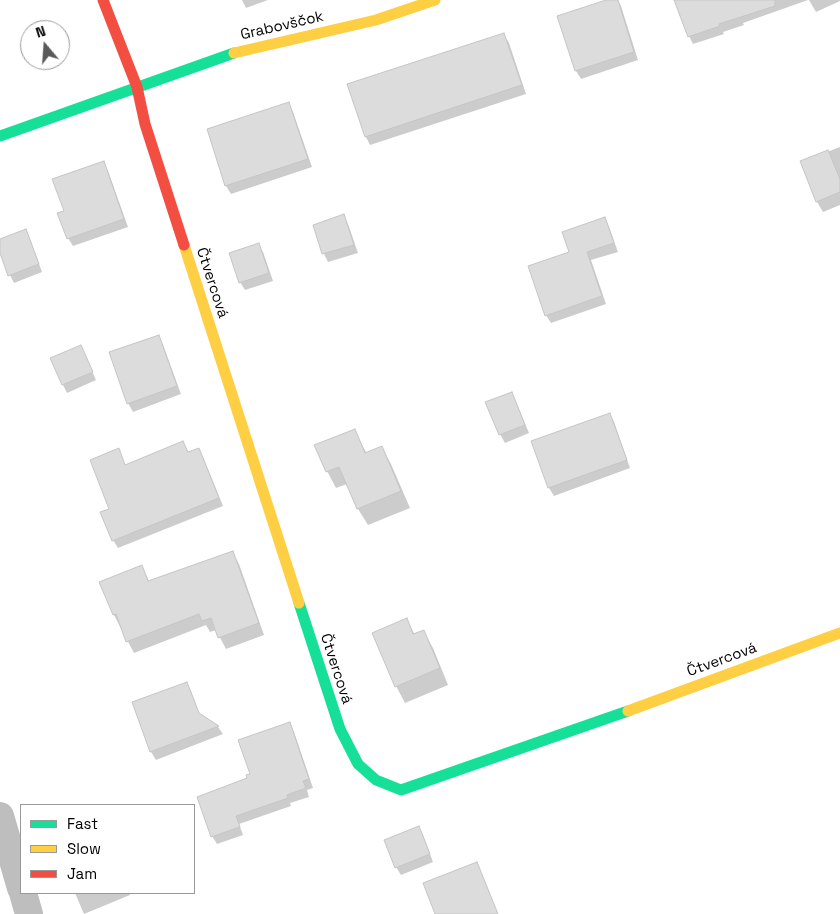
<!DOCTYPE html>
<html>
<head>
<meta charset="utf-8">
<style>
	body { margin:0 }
	#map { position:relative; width:840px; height:914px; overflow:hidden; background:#fff; font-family:"Space Grotesk",sans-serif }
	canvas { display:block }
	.legend { position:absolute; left:20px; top:804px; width:175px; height:90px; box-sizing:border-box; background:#fff; border:1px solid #999; margin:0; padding:6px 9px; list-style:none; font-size:15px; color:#000 }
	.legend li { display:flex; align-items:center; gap:10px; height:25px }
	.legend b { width:25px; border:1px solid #999 }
	.north { position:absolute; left:20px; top:20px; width:50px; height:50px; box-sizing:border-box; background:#fff; border:1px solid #999; border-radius:50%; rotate:342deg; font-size:14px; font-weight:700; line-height:20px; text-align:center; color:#000 }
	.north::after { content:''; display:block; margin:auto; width:18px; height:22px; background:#595959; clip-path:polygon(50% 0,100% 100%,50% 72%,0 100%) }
</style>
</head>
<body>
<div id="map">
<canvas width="840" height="914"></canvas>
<ul class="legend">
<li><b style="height:6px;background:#16e098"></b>Fast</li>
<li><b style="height:6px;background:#ffcf43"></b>Slow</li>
<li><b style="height:6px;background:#f24e42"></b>Jam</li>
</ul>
<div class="north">N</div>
</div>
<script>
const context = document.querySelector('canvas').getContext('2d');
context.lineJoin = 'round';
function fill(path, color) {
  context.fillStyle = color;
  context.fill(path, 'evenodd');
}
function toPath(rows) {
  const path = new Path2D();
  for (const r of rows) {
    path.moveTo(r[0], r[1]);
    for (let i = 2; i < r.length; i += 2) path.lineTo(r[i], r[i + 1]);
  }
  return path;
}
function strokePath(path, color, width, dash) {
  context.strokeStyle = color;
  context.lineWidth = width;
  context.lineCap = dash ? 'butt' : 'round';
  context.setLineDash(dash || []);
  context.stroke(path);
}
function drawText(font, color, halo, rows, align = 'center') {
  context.font = font + ' "Space Grotesk",sans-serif';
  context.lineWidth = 4;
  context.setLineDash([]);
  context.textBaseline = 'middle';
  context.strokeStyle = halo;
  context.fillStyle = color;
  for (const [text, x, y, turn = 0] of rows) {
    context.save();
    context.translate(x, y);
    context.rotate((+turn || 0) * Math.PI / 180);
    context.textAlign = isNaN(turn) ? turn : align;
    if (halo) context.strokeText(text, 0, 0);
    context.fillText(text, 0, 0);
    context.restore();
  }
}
const shadow = toPath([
	[242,0,268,0,246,8],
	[611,0,617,0,621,6,638,60,581,79,576,71,559,16],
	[675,0,808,0,743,23,744,25,723,32,724,34,693,44,689,36],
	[809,0,840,0,840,1,816,12],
	[504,35,509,43,526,94,370,145,366,137,349,85],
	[288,104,293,112,312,167,231,194,226,186,208,130],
	[840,147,840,205,823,212,817,202,801,162],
	[103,163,108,171,128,227,73,246,68,238,65,211],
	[344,216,348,224,358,253,328,262,324,254,314,225],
	[605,219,609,227,618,252,591,260,606,304,551,323,546,315,570,253],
	[26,231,30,239,42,272,14,283,10,275,0,249,0,241],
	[258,244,263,252,273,281,245,290,240,282],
	[159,336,163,345,181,394,133,412,128,403],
	[81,347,96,380,67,393,63,385],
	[511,393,516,402,529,433,505,443,500,434],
	[609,414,614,422,630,468,554,496,549,488,533,442],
	[354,430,367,454,382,448,391,464,410,508,368,525,358,509,347,484,336,488,327,471],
	[183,442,188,453,198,449,203,457,223,506,118,548,113,540,110,509,118,450,126,466],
	[232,552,239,564,264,635,226,649,216,630,210,632,206,625,134,653,114,615,101,582,142,567,149,581],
	[407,620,415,635,423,631,433,648,448,685,405,703,396,686],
	[186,683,191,691,200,716,218,727,223,734,156,760,151,752,133,703],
	[289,724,294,732,313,788,307,790,309,797,290,803,291,806,239,824,243,835,217,844,212,836,248,779],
	[418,827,423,835,433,862,401,875,396,867],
	[75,893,130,893,130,895,84,914]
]);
const building = toPath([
	[606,0,618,0,634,52,575,71,557,16,606,0],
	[674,0,775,0,775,6,719,24,720,26,688,37,674,0],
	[504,33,522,85,365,137,347,84,504,33],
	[289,102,308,159,225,186,207,129,289,102],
	[828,150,840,179,840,192,816,202,800,161,828,150],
	[104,161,124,219,67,239,57,213,64,211,52,179,104,161],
	[344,214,354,245,322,254,313,225,344,214],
	[605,217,614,243,587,252,602,296,545,316,528,266,569,252,562,232,605,217],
	[26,229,39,264,8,276,0,253,0,239,26,229],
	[259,243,269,273,239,283,229,253,259,243],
	[159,335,177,386,127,404,109,352,159,335],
	[81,345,93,372,62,385,50,358,81,345],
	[512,392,525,425,499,435,485,402,512,392],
	[610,413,627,460,548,488,531,441,610,413],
	[355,429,365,453,382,446,401,491,357,509,339,467,326,472,314,445,355,429],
	[183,441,188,452,199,448,219,498,112,541,100,512,109,509,90,460,119,448,125,465,183,441],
	[233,551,259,623,218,638,211,618,202,621,199,614,126,642,116,614,113,615,99,582,142,565,148,581,233,551],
	[407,618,413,634,424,630,440,668,395,687,372,633,407,618],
	[187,682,199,713,219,726,150,752,132,702,187,682],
	[290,722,309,779,303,781,306,788,287,795,288,798,236,816,240,827,211,837,197,797,247,778,246,775,250,774,238,740,290,722],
	[419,826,430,854,395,868,384,840,419,826],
	[477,862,498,914,435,914,423,883,477,862]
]);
const street = toPath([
	[0,816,21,888],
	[23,893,29,914]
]);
const fast = toPath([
	[0,136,234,53],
	[299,603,340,729,358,764,376,780,401,790,628,711]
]);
const slow = toPath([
	[234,53,376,20,435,0],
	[184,245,299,603],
	[628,711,840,633]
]);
const jam = toPath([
	[103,0,137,87,145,124,184,245]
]);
const streetNames = [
	["Grabovščok",282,26,-13],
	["Čtvercová",212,283,72],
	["Čtvercová",722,660,-20],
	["Čtvercová",336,669,72]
];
fill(shadow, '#0003');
fill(building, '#dcdcdc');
strokePath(building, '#c5c5c5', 1);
strokePath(street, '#bebebe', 28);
strokePath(fast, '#16e098', 11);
strokePath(slow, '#ffcf43', 11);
strokePath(jam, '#f24e42', 11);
drawText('15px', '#000', '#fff', streetNames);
</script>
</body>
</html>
